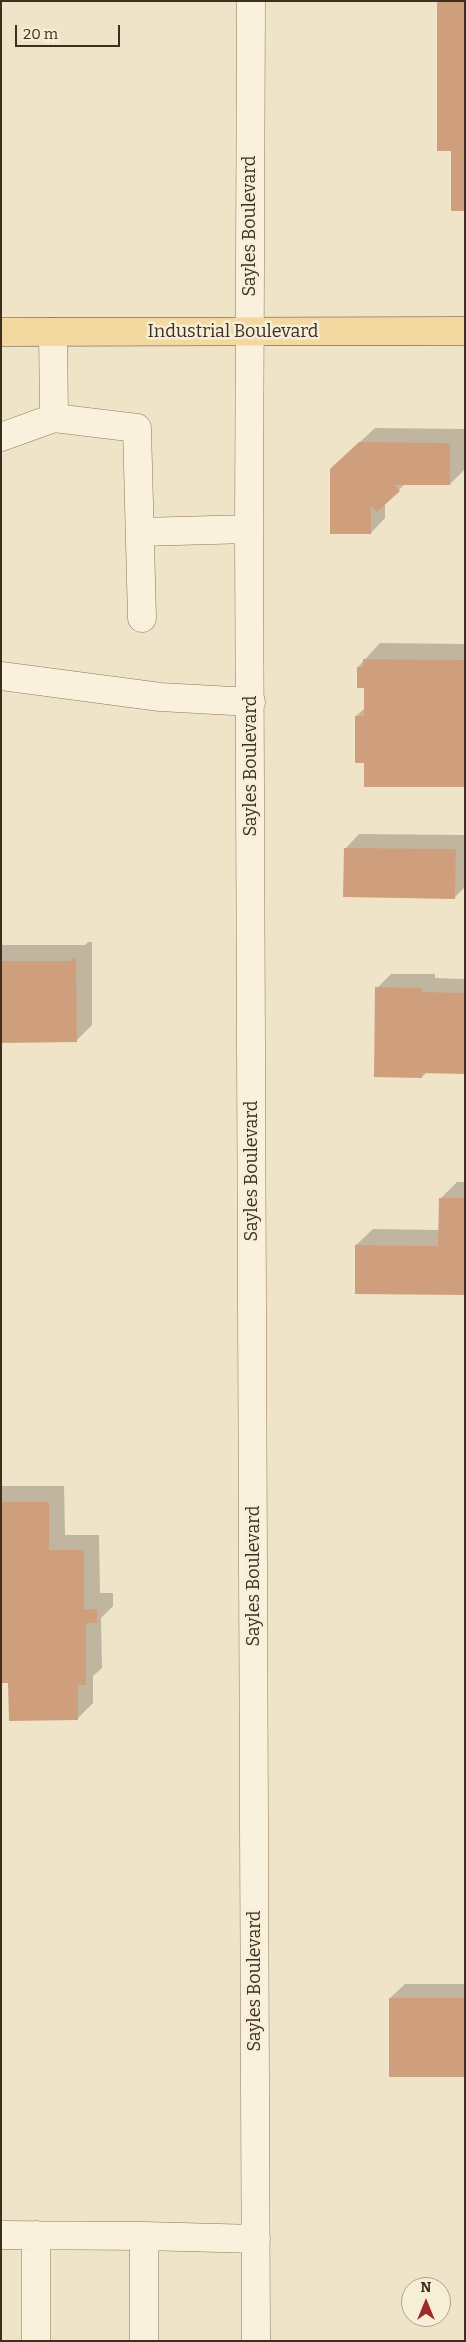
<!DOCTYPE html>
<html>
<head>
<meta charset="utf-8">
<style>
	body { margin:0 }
	#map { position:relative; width:466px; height:2342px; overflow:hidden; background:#f0e4c8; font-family:Bitter,serif }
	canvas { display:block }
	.frame { position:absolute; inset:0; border:2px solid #3d2e20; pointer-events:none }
	.north { position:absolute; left:401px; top:2277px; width:50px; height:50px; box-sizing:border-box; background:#f7eed8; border:1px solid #ada18e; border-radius:50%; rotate:0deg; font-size:14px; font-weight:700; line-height:20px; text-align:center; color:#3d2e20 }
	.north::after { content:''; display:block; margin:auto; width:18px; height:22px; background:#9e2a2b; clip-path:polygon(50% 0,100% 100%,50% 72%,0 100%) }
	.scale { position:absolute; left:15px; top:25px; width:105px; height:22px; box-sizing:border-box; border:2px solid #3d2e20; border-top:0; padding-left:6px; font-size:15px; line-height:18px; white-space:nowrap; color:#3d2e20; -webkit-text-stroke:4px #f7eed8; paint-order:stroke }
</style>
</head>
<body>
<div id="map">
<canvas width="466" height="2342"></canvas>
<div class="frame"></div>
<div class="north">N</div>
<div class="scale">20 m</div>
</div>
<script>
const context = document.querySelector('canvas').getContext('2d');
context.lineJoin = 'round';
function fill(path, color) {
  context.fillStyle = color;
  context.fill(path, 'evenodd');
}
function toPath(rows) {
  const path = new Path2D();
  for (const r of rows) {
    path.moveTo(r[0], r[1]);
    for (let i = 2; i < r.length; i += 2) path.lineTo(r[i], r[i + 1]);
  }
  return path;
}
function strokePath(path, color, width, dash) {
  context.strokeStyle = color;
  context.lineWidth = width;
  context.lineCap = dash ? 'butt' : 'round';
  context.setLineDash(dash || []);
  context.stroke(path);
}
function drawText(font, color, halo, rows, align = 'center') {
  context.font = font + ' Bitter,serif';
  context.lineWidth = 5;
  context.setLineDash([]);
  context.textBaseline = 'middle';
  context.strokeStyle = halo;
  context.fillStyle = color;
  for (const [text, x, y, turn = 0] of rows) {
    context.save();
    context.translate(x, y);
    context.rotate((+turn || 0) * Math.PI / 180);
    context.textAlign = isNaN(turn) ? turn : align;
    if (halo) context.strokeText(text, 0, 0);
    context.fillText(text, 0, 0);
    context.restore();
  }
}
const shadow = toPath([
	[375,428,464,429,464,470,450,484,405,484,385,503,385,518,371,533,346,455],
	[380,643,465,644,465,786,365,762,356,716,365,708,365,687,358,667],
	[359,834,465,835,465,887,455,897,345,849],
	[88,942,92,942,92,1025,76,1041,1,1042,1,945,85,945],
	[391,974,435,974,435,978,465,979,465,1072,427,1072,422,1077,377,988],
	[457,1182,465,1182,465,1294,356,1245,373,1229,440,1230,441,1198],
	[1,1486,64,1486,65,1535,99,1535,100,1593,113,1593,113,1606,101,1618,102,1668,93,1676,93,1703,77,1719,10,1681,1,1681],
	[405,1984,465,1984,465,2076,390,1998]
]);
const building = toPath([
	[437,1,465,1,465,211,451,211,451,151,437,151],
	[359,442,450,443,450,485,395,485,400,491,377,512,371,506,371,534,330,534,330,469],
	[363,659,465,660,465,787,364,787,364,763,355,763,355,716,364,716,364,688,357,688,357,667,363,667],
	[344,848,456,849,455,899,343,897],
	[71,958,76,958,77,1042,1,1043,1,961,71,961],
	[375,987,422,988,422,992,465,993,465,1074,422,1073,422,1078,374,1077],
	[439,1198,465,1198,465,1295,355,1294,355,1245,438,1246],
	[1,1502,49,1502,49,1550,84,1550,84,1609,97,1609,97,1623,86,1623,86,1685,78,1685,78,1720,9,1721,8,1683,1,1683],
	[389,1998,465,1998,465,2077,389,2077]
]);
const minor = toPath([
	[251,1,249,529,256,2341],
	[53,332,54,418],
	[1,437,54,418,137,428,142,618],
	[141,532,249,529],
	[1,676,160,697,251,702],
	[1,2235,144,2236,256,2239],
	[144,2236,144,2341],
	[36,2341,36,2235]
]);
const major = toPath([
	[1,332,465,331]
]);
const streetNames = [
	["Sayles Boulevard",250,226,-90],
	["Industrial Boulevard",233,332],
	["Sayles Boulevard",251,766,-90],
	["Sayles Boulevard",252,1171,-90],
	["Sayles Boulevard",254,1576,-90],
	["Sayles Boulevard",255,1981,-90]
];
fill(shadow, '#0003');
fill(building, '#cf9f7d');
strokePath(minor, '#8d765c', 29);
strokePath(major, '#5b4430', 29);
strokePath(minor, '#faf1dc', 28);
strokePath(major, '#f3d9a0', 28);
drawText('18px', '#3d2e20', '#f7eed8', streetNames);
</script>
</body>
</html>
